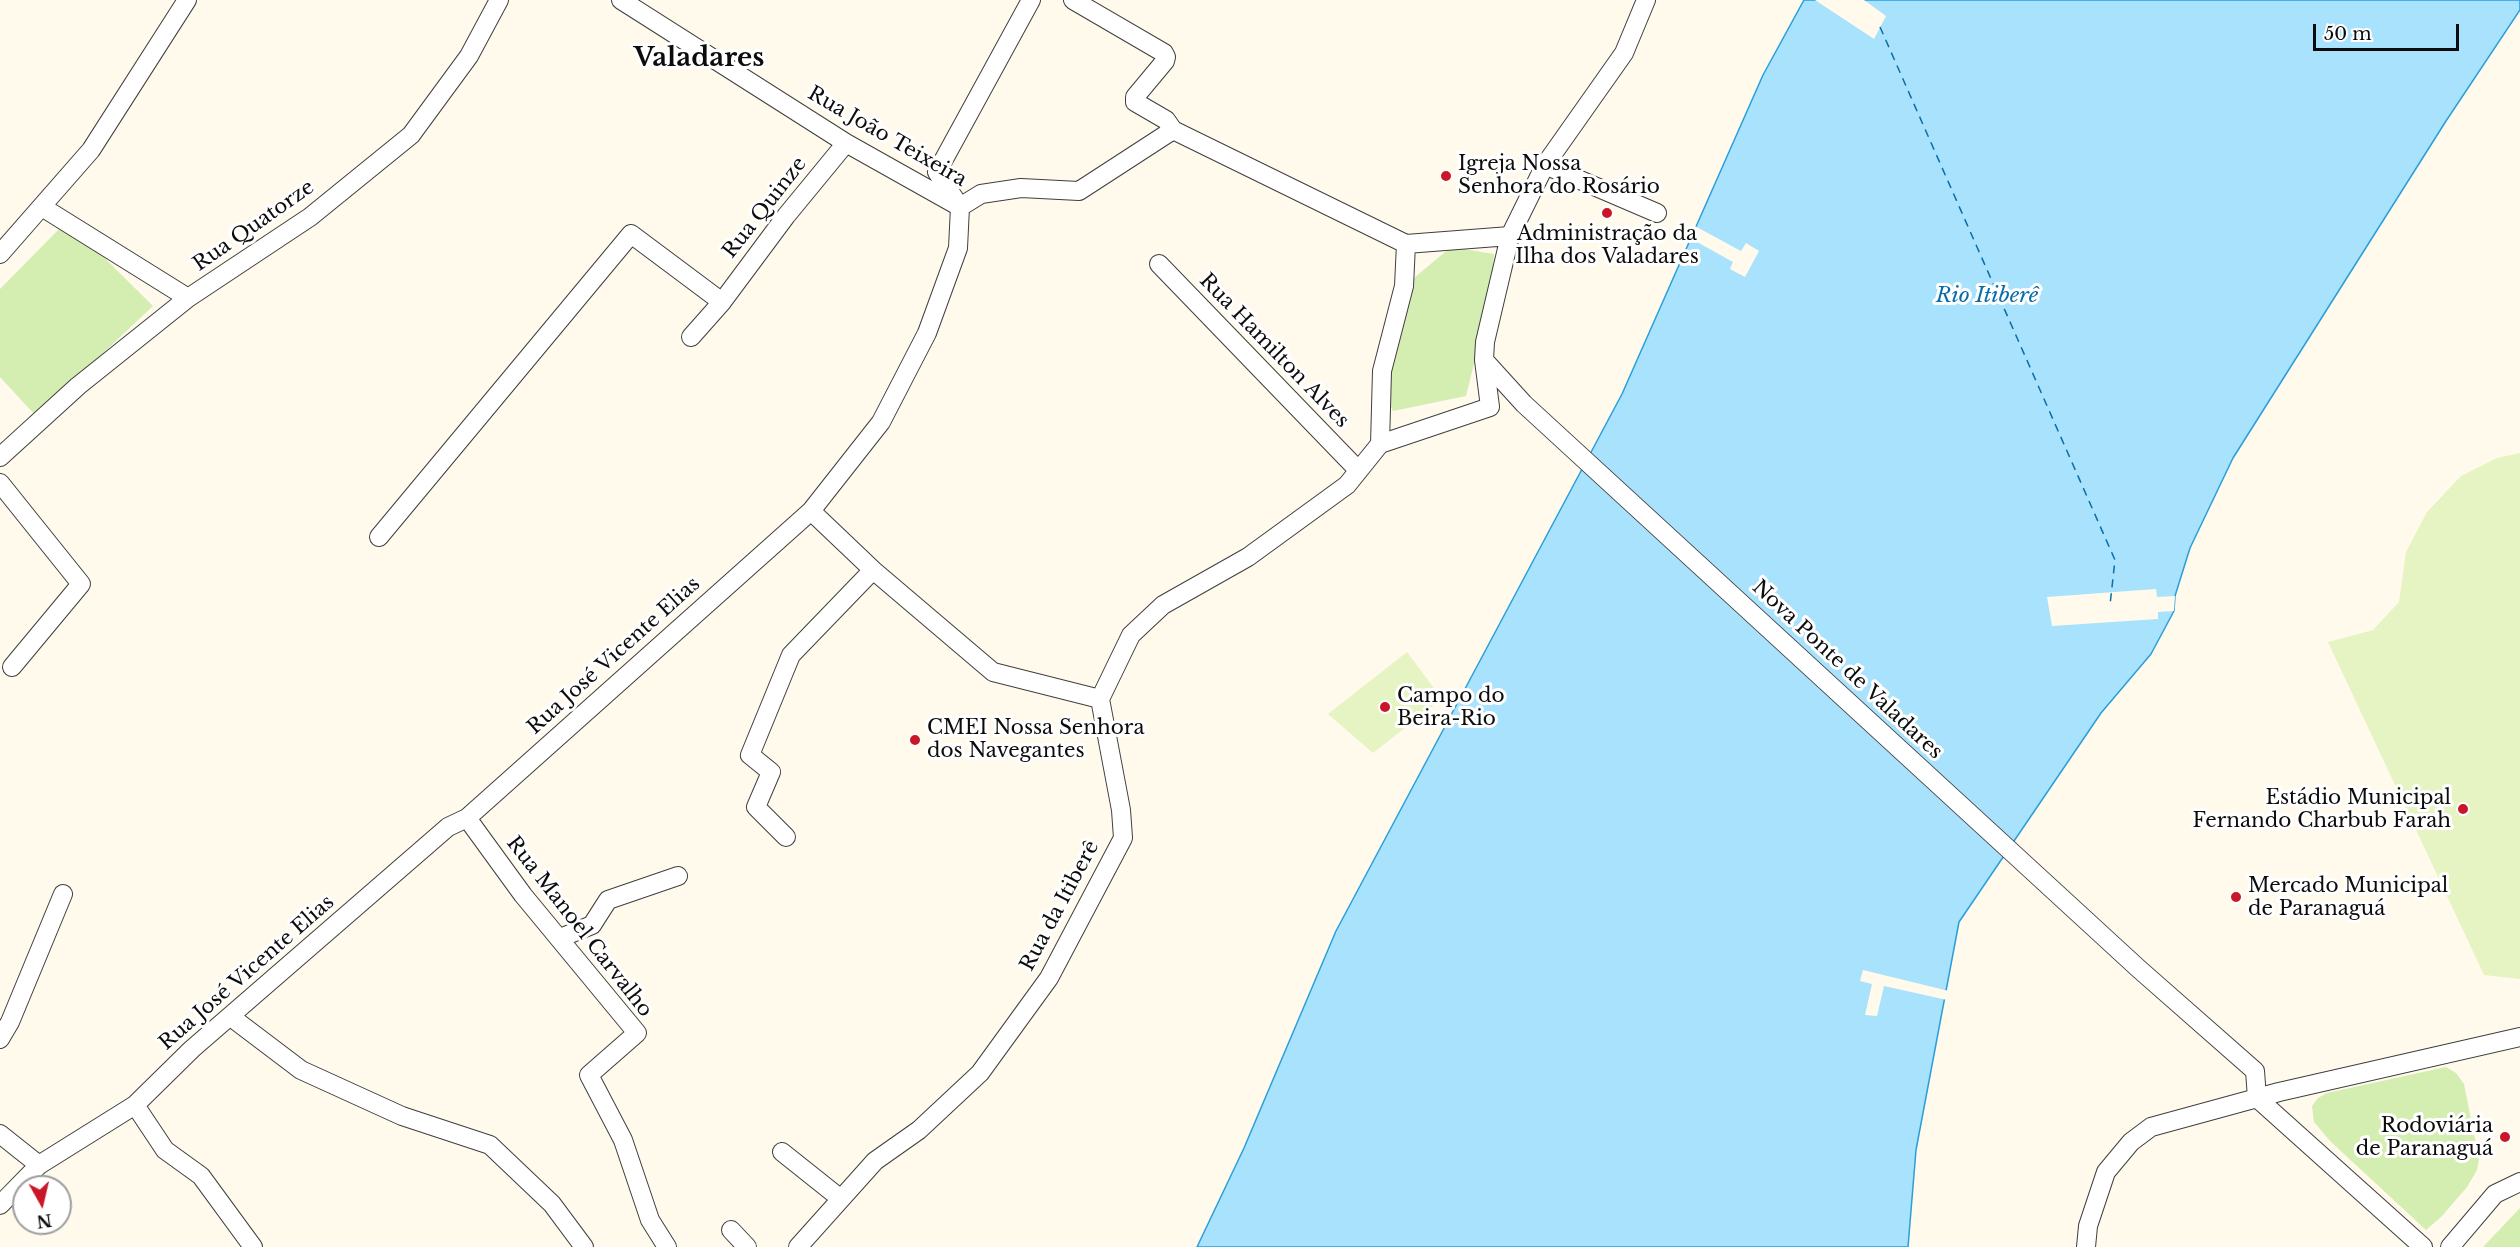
<!DOCTYPE html>
<html>
<head>
<meta charset="utf-8">
<style>
	body { margin:0 }
	#map { position:relative; width:2520px; height:1247px; overflow:hidden; background:#fffaeb; font-family:"Libre Baskerville",serif }
	canvas { display:block }
	.north { position:absolute; left:12px; top:1175px; width:60px; height:60px; box-sizing:border-box; background:#fff; border:2px solid #9e9e9e; border-radius:50%; rotate:172deg; font-size:16px; font-weight:700; line-height:24px; text-align:center; color:#0c0c0c }
	.north::after { content:''; display:block; margin:auto; width:21px; height:27px; background:#ca1629; clip-path:polygon(50% 0,100% 100%,50% 72%,0 100%) }
	.scale { position:absolute; left:2313px; top:24px; width:146px; height:27px; box-sizing:border-box; border:3px solid #0c0c0c; border-top:0; padding-left:8px; font-size:18px; line-height:21px; white-space:nowrap; color:#0c0c0c; -webkit-text-stroke:4px #fff; paint-order:stroke }
</style>
</head>
<body>
<div id="map">
<canvas width="2520" height="1247"></canvas>
<div class="north">N</div>
<div class="scale">50 m</div>
</div>
<script>
const context = document.querySelector('canvas').getContext('2d');
context.lineJoin = 'round';
function fill(path, color) {
  context.fillStyle = color;
  context.fill(path, 'evenodd');
}
function toPath(rows) {
  const path = new Path2D();
  for (const r of rows) {
    path.moveTo(r[0], r[1]);
    for (let i = 2; i < r.length; i += 2) path.lineTo(r[i], r[i + 1]);
  }
  return path;
}
function strokePath(path, color, width, dash) {
  context.strokeStyle = color;
  context.lineWidth = width;
  context.lineCap = dash ? 'butt' : 'round';
  context.setLineDash(dash || []);
  context.stroke(path);
}
function drawText(font, color, halo, rows, align = 'center') {
  context.font = font + ' "Libre Baskerville",serif';
  context.lineWidth = 6;
  context.setLineDash([]);
  context.textBaseline = 'middle';
  context.strokeStyle = halo;
  context.fillStyle = color;
  for (const [text, x, y, turn = 0] of rows) {
    context.save();
    context.translate(x, y);
    context.rotate((+turn || 0) * Math.PI / 180);
    context.textAlign = isNaN(turn) ? turn : align;
    if (halo) context.strokeText(text, 0, 0);
    context.fillText(text, 0, 0);
    context.restore();
  }
}
const green = toPath([
	[67,221,153,306,36,416,0,377,0,289],
	[1451,247,1494,254,1492,291,1466,396,1393,411,1384,393,1390,343,1414,278],
	[2446,1067,2456,1073,2464,1084,2479,1159,2477,1170,2467,1187,2442,1216,2426,1230,2330,1141,2314,1122,2312,1106,2318,1098,2327,1093],
	[2520,1208,2520,1247,2483,1247,2519,1209]
]);
const pitch = toPath([
	[2520,453,2520,979,2484,975,2328,642,2373,630,2399,602,2406,552,2427,512,2461,476,2497,458],
	[1407,652,1442,699,1373,753,1328,714]
]);
const water = toPath([
	[1804,0,2520,0,2520,10,2446,121,2233,458,2190,548,2175,596,2174,611,2151,654,2101,713,1959,922,1916,1150,1908,1247,1197,1247,1244,1148,1336,931,1622,394,1763,75,1804,0]
]);
const pier = toPath([
	[1815,0,1864,0,1886,16,1874,39],
	[1693,225,1741,251,1746,243,1759,251,1745,277,1730,269,1733,262,1688,237],
	[2156,589,2157,597,2175,596,2174,611,2158,612,2158,619,2052,626,2047,597],
	[1863,970,1949,991,1947,1000,1884,986,1877,1016,1865,1015,1872,984,1860,981]
]);
const ferry = toPath([
	[1880,27,2115,560,2110,605]
]);
const street = toPath([
	[621,0,846,143,960,207,981,194,1021,188,1079,191,1173,130,1406,244,1510,236],
	[1073,0,1164,53,1166,57,1165,61,1135,97,1135,102,1166,120,1173,130],
	[1545,165,1657,213],
	[42,207,188,298],
	[0,254,91,150,187,0],
	[1159,264,1358,470],
	[691,337,722,302,786,216,846,143],
	[1484,360,1524,404,2139,969,2255,1071,2257,1098,2423,1247],
	[1380,444,1490,407,1484,360,1485,342,1510,236,1545,165,1624,53,1646,0],
	[1380,444,1382,371,1404,286,1406,244],
	[0,457,78,386,188,298,310,217,411,135,469,56,499,0],
	[0,483,81,584,12,667],
	[811,511,873,570,993,672,1100,699],
	[379,537,631,234,722,302],
	[467,818,523,895,637,1033,589,1075,623,1140,650,1220,667,1247],
	[786,837,756,807,771,772,750,755,791,655,873,570],
	[560,938,592,925,608,900,678,876],
	[231,1017,301,1070,402,1116,490,1145,552,1204,584,1247],
	[0,1039,10,1022,63,894],
	[135,1105,165,1150,201,1176,253,1247],
	[0,1134,39,1165],
	[782,1152,841,1199],
	[0,1205,39,1165,135,1105,192,1049,448,827,467,818,811,511,881,422,927,333,958,248,960,207,937,172,1031,0],
	[731,1230,747,1247],
	[798,1247,875,1161,919,1130,980,1073,1049,978,1123,838,1121,810,1100,699,1131,635,1163,605,1248,557,1347,485,1380,444],
	[2086,1247,2088,1226,2106,1172,2131,1142,2151,1127,2279,1092,2520,1037],
	[2450,1247,2495,1194,2520,1182]
]);
const markers = [
	[1446,176,6,"#ca1629"],
	[1607,213,6,"#ca1629"],
	[1385,707,6,"#ca1629"],
	[915,740,6,"#ca1629"],
	[2463,809,6,"#ca1629"],
	[2236,897,6,"#ca1629"],
	[2505,1137,6,"#ca1629"]
];
const streetNames = [
	["Rua João Teixeira",887,137,30],
	["Rua Quinze",765,208,-52],
	["Rua Quatorze",254,226,-35],
	["Rua Hamilton Alves",1274,351,46],
	["Rua José Vicente Elias",614,656,-42],
	["Nova Ponte de Valadares",1847,670,43],
	["Rua da Itiberê",1060,906,-62],
	["Rua Manoel Carvalho",579,927,52],
	["Rua José Vicente Elias",247,973,-41]
];
const poiNames = [
	["Igreja Nossa",1458,164],
	["Senhora do Rosário",1458,187],
	["Administração da",1607,234,"center"],
	["Ilha dos Valadares",1607,257,"center"],
	["Campo do",1397,696],
	["Beira-Rio",1397,719],
	["CMEI Nossa Senhora",927,728],
	["dos Navegantes",927,751],
	["Estádio Municipal",2451,798,"right"],
	["Fernando Charbub Farah",2451,821,"right"],
	["Mercado Municipal",2248,886],
	["de Paranaguá",2248,909],
	["Rodoviária",2493,1126,"right"],
	["de Paranaguá",2493,1149,"right"]
];
const waterNames = [
	["Rio Itiberê",1987,296]
];
const districtNames = [
	["Valadares",699,59]
];
fill(green, '#d4edb0');
fill(pitch, '#e6f4c3');
fill(water, '#a9e2fd');
strokePath(water, '#289fdb', 1.5);
fill(pier, '#fffaeb');
strokePath(ferry, '#096daa', 1.5, [8, 6]);
strokePath(street, '#3f3f3f', 20);
strokePath(street, '#fff', 18);
for (const [x, y, r, color] of markers) {
  const dot = new Path2D();
  dot.arc(x, y, r, 0, 2 * Math.PI);
  context.fillStyle = color;
  context.fill(dot);
  strokePath(dot, '#fff', 2);
}
drawText('20px', '#0c0c0c', '#fff', streetNames);
drawText('20px', '#0c0c0c', '#fff', poiNames, 'left');
drawText('italic 21px', '#096daa', '#fff', waterNames);
drawText('bold 26px', '#0c0c0c', '#fff', districtNames);
</script>
</body>
</html>
